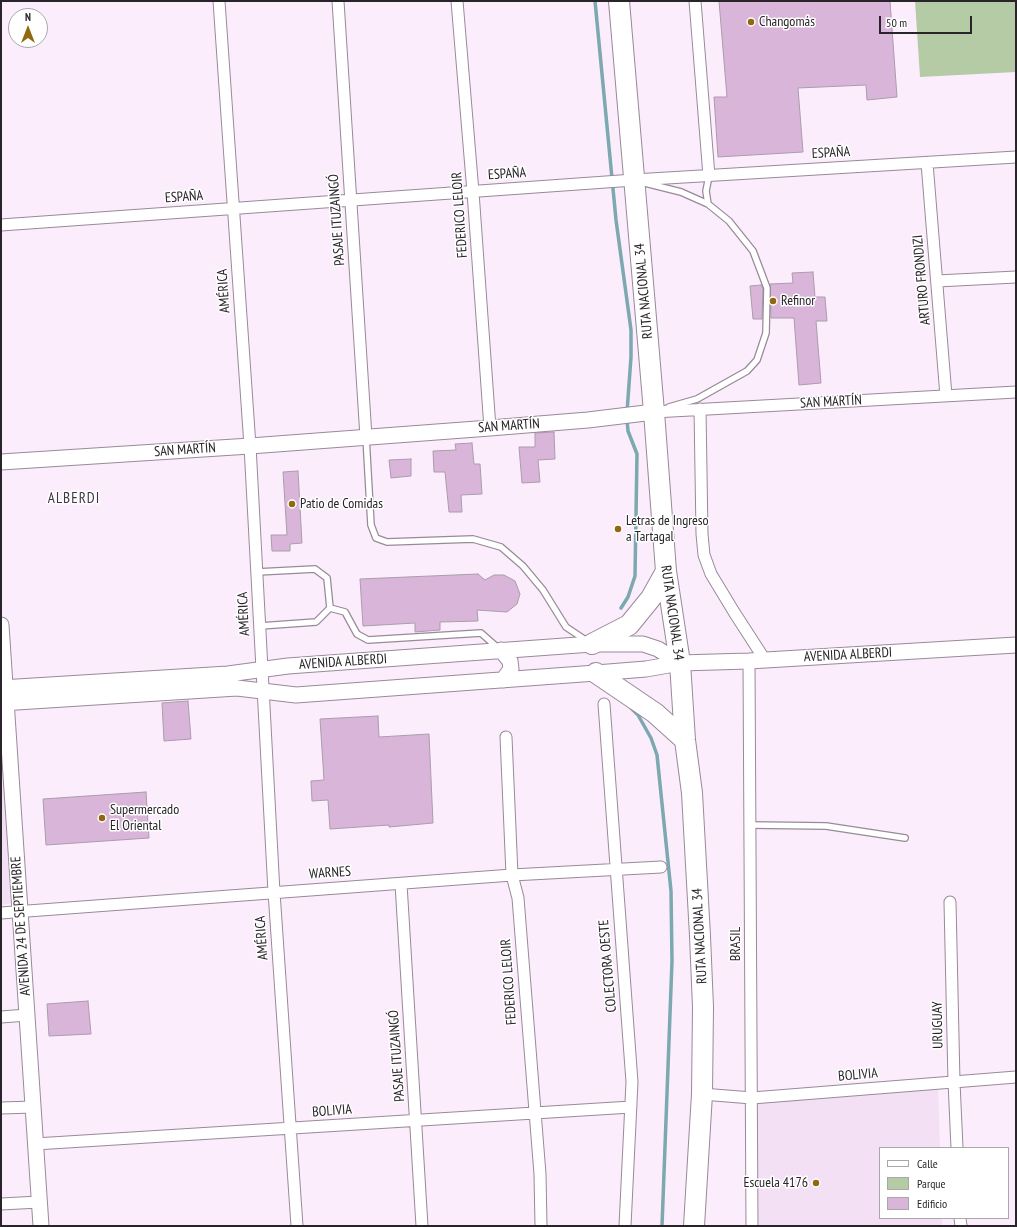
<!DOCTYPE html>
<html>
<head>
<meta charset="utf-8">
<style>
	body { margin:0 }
	#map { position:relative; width:1017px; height:1227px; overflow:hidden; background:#fcedfd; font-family:"PT Sans Narrow",sans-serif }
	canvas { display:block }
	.frame { position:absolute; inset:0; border:2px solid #292429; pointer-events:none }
	.legend { position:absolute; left:879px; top:1147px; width:130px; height:72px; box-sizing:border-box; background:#fff; border:1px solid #a9a7a9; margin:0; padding:5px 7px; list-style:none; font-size:12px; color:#292429 }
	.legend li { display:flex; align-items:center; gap:8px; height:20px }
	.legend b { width:20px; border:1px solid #a9a7a9 }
	.north { position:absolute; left:8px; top:8px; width:40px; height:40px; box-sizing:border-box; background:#fff; border:1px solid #a9a7a9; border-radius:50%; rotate:0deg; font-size:11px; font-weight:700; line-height:16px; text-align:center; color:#292429 }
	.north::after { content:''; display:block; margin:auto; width:14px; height:18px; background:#90680f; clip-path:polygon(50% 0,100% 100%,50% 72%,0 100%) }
	.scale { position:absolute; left:879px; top:16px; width:93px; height:18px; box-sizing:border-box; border:2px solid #292429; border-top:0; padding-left:5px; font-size:12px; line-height:14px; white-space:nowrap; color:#292429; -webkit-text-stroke:3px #fff; paint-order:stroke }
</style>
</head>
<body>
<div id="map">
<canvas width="1017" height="1227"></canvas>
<div class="frame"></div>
<ul class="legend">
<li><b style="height:5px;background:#fff"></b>Calle</li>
<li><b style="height:11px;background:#b4cba6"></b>Parque</li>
<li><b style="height:11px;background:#d9b5da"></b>Edificio</li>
</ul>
<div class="north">N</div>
<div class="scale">50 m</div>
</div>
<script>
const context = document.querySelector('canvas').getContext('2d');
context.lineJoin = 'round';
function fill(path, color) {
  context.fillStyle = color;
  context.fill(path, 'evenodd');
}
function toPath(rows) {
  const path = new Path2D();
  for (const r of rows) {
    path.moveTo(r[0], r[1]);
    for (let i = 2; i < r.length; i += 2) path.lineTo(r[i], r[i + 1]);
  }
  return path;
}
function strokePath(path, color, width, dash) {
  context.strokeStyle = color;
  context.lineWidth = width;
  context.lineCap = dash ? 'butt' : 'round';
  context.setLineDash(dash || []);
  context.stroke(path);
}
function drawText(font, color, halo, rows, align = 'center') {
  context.font = font + ' "PT Sans Narrow",sans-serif';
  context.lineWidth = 3;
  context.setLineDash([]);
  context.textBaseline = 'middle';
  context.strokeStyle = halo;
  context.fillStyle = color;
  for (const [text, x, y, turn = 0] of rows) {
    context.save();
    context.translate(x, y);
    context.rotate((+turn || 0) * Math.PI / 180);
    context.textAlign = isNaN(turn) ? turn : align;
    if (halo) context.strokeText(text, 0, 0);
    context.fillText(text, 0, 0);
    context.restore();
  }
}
const built = toPath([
	[1,716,15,903,1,905],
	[938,1084,940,1148,880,1148,880,1218,942,1218,942,1226,752,1226,752,1098]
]);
const green = toPath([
	[915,1,1016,1,1016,72,920,77]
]);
const stream = toPath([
	[595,1,616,220,631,330,631,357,627,412],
	[621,608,628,597,635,576,637,454,628,431,627,420],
	[631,708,638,715,651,738,657,755,671,891,672,961,662,1226]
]);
const building = toPath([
	[719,1,890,1,897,97,867,100,866,85,798,88,803,152,718,157,714,97,727,97,719,1],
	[813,272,815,297,825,297,827,321,816,321,821,383,799,385,794,318,771,318,770,284,793,283,792,273,813,272],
	[761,285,763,289,762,319,753,319,750,286,761,285],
	[554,432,555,459,538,460,540,482,522,483,519,447,535,447,535,433,554,432],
	[472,443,474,464,480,464,482,494,461,495,462,512,449,512,445,472,434,472,433,451,456,450,455,444,472,443],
	[411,459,411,476,391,478,389,460,411,459],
	[298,471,302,543,290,544,290,551,272,551,271,535,287,535,283,472,298,471],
	[478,574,485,580,494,575,504,575,515,581,520,594,517,604,507,612,477,610,478,621,440,622,440,630,415,632,415,623,363,626,360,579,478,574],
	[188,701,191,739,164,741,162,703,188,701],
	[378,716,379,737,429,734,433,823,389,827,389,825,330,829,328,800,312,801,311,781,324,780,320,719,378,716],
	[146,792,149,838,46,845,43,799,146,792],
	[88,1001,91,1034,49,1036,47,1004,88,1001]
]);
const lane = toPath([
	[645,183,681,192,708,204,729,221,753,251,767,288,766,333,757,360,747,371,697,399,669,407],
	[708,204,706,191,709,176],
	[366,437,371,525,376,538,387,542,473,539,501,547,523,566,543,590,566,627,587,641],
	[257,572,315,569,327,578,330,608,345,612,357,634,368,640,481,633,498,648],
	[260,626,316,622,330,608],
	[750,825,826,826,905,838]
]);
const street = toPath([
	[219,1,250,446,274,892,297,1226],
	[338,1,366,437],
	[457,1,473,192,490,428],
	[695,1,709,176],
	[927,163,946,396],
	[1,225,634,180,1016,157],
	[937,281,1016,277],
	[700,409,702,534,704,555,711,574,734,612,765,660],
	[654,412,1016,392],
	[749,661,752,1226],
	[604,704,632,1082,625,1226],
	[506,737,512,875,518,898,540,1174,541,1226],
	[401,884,422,1226],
	[950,902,954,1082,957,1148],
	[1,913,512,875,661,867],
	[1,1017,27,1015],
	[702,1094,752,1098,1016,1077],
	[1,1108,33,1107],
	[35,1144,631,1107],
	[1,1204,39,1202],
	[960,1218,961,1226]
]);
const secondary = toPath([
	[1,462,250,446,490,428,588,420,654,412],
	[1,625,41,1226],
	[501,650,510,661,511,669,503,680],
	[1,688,228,674,288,666,592,644,643,644,658,649,680,663],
	[1,703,237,688,296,695,596,673,646,669,680,663,749,661,1016,645]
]);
const highway = toPath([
	[619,1,654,412,666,571,680,663,685,740,692,793,700,936,703,1007,702,1094,694,1226],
	[592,644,629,625,651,598,666,571],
	[596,673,655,713,685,740]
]);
const markers = [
	[751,22,4,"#90680f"],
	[773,301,4,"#90680f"],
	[292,504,4,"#90680f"],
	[618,529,4,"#90680f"],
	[102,818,4,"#90680f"],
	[816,1183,4,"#90680f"]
];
const poiNames = [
	["Changomás",759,22],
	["Refinor",781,301],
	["Patio de Comidas",300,504],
	["Letras de Ingreso",626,521],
	["a Tartagal",626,537],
	["Supermercado",110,810],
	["El Oriental",110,826],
	["Escuela 4176",808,1183,"right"]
];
const streetNames = [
	["ESPAÑA",831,153,-3],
	["ESPAÑA",507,174,-4],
	["ESPAÑA",184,197,-4],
	["FEDERICO LELOIR",460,215,-94],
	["PASAJE ITUZAINGÓ",337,220,-94],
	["ARTURO FRONDIZI",922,280,-95],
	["AMÉRICA",224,291,-94],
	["RUTA NACIONAL 34",644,291,-95],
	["SAN MARTÍN",831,402,-3],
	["SAN MARTÍN",509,426,-4],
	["SAN MARTÍN",185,450,-4],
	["RUTA NACIONAL 34",672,613,82],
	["AMÉRICA",244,614,-93],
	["AVENIDA ALBERDI",848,655,-3],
	["AVENIDA ALBERDI",343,662,-4],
	["WARNES",330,873,-4],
	["AVENIDA 24 DE SEPTIEMBRE",21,926,-94],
	["RUTA NACIONAL 34",700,936,-93],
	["AMÉRICA",262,938,-94],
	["BRASIL",736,944,-90],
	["COLECTORA OESTE",608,966,-95],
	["FEDERICO LELOIR",509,982,-94],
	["URUGUAY",938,1025,-91],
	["PASAJE ITUZAINGÓ",397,1056,-94],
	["BOLIVIA",858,1075,-5],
	["BOLIVIA",332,1111,-4]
];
const neighbourhoodNames = [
	["ALBERDI",74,499]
];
fill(built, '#f4e0f5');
fill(green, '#b4cba6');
strokePath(stream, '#7ca8af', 3.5);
fill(building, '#d9b5da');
strokePath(building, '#aa9cab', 1);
strokePath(lane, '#988a98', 8);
strokePath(street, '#988a98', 13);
strokePath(secondary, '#988a98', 17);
strokePath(highway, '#988a98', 22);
strokePath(lane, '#fff', 5.5);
strokePath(street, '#fff', 11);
strokePath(secondary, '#fff', 15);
strokePath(highway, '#fff', 20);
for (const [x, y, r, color] of markers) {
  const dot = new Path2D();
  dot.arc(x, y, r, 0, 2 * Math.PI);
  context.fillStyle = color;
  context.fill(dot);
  strokePath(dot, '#fff', 1.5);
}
drawText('14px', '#292429', '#fff', poiNames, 'left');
drawText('14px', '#292429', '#fff', streetNames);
context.letterSpacing = '1px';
drawText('15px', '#423643', '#fff', neighbourhoodNames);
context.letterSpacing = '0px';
</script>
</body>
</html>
